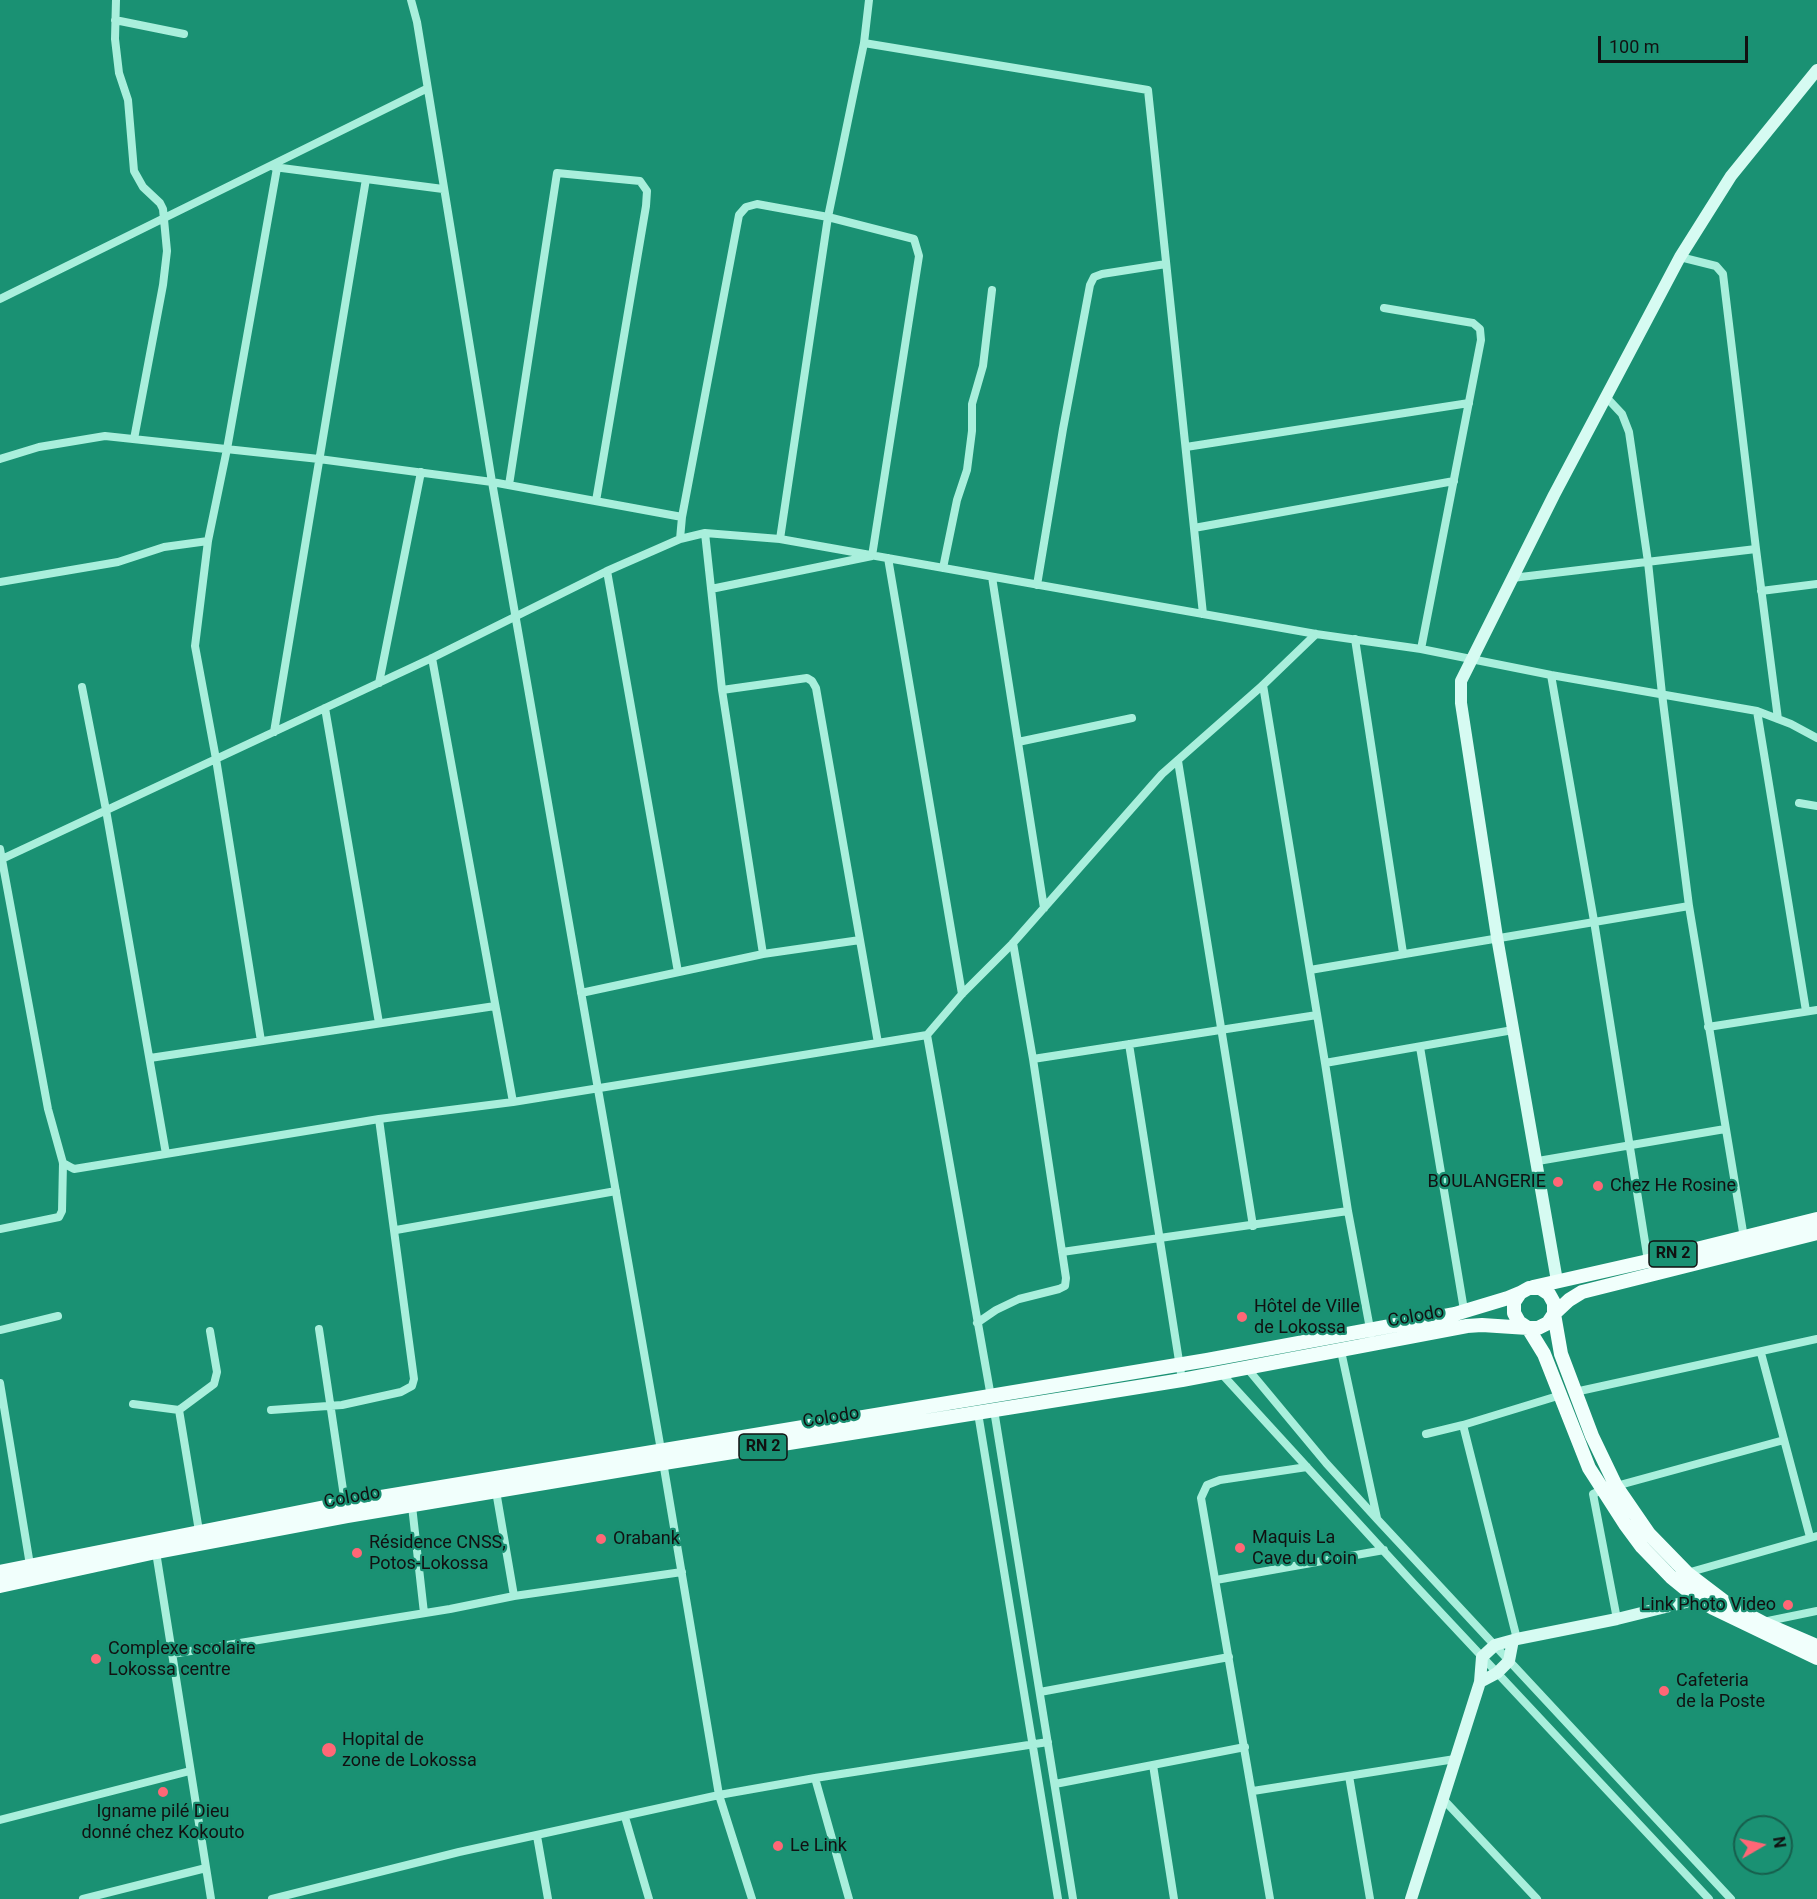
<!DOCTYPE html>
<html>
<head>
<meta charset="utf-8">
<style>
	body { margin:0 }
	#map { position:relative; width:1817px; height:1899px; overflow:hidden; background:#1a9173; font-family:Roboto,sans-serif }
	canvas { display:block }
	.north { position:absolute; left:1733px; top:1815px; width:60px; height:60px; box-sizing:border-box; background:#1a9173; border:2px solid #165e4c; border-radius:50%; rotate:81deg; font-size:16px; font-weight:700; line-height:24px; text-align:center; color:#111 }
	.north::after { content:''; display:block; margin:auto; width:21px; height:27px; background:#ff6776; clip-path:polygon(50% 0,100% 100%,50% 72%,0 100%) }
	.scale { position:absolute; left:1598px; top:36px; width:150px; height:27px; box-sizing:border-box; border:3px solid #111; border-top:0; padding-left:8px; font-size:18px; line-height:21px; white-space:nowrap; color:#111; -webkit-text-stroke:4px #1a9173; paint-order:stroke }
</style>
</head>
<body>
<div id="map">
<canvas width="1817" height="1899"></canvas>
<div class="north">N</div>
<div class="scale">100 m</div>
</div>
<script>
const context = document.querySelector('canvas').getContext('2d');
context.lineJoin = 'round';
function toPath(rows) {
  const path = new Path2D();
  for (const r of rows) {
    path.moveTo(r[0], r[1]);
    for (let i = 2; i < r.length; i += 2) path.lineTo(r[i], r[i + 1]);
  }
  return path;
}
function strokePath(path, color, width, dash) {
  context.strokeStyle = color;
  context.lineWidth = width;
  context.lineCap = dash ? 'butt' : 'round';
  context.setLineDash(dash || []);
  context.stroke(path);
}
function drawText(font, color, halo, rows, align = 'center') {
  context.font = font + ' Roboto,sans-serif';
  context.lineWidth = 4.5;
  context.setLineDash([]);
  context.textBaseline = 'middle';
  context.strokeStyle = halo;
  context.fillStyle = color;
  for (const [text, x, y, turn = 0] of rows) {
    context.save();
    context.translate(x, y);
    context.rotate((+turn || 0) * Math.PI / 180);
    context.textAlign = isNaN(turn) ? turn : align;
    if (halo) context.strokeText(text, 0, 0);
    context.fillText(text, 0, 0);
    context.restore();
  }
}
const street = toPath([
	[116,0,115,39,119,73,128,100,134,171,143,187,160,203,163,209,167,251,163,285,134,439],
	[411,0,417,22,492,482,661,1450,719,1795,752,1899],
	[115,20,184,34],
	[864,43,1148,90,1203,614],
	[274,167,443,189],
	[1680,257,1716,266,1723,274,1756,549,1778,719],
	[0,299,426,89],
	[1384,308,1473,323,1480,329,1481,340,1421,649],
	[1607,398,1622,414,1629,432,1648,562,1662,694,1689,906,1744,1238],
	[1186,447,1469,403],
	[0,459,39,447,105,436,319,459,492,482,682,517],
	[509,485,557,173,640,181,647,191,646,206,596,501],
	[1194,528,1454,481],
	[705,533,722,690,763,954],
	[680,539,682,517,739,215,746,207,757,204,828,217,914,239,919,256,872,556,711,589],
	[780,539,828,217,864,43,869,0],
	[888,558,962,994],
	[943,568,957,500,967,470,972,431,972,404,983,366,992,290],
	[607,571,678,972],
	[992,577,1044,908],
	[1512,578,1756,549],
	[0,582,118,562,164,547,208,541],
	[1037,585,1063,429,1090,285,1094,277,1102,274,1166,264],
	[1761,591,1817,584],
	[1355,639,1403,953],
	[432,658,513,1102],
	[1551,675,1594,921,1648,1261],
	[379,683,421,472],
	[1263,685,1325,1063,1348,1211,1371,1334],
	[82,687,106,810,166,1154],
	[722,690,807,678,812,681,816,688,878,1043],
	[325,708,379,1023],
	[1757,711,1806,1011],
	[274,732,366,179],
	[1018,742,1132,718],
	[1178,761,1253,1226],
	[1799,803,1817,806],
	[0,849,48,1109,63,1163,62,1211,59,1217,0,1229],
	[0,860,432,658,607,571,680,539,705,533,780,539,1316,634,1421,649,1551,675,1757,711,1791,724,1817,738],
	[1310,970,1689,906],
	[581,993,763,954,860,940],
	[1708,1027,1817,1010],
	[927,1035,991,1397],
	[261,1041,216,759,195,646,208,541,227,449,277,168],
	[1129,1044,1182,1380],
	[1420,1047,1464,1310],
	[150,1058,495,1006],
	[1033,1059,1317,1015],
	[1325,1063,1513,1030],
	[1538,1161,1725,1129],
	[63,1163,74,1169,379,1119,513,1102,927,1035,962,994,1013,943,1162,774,1263,685,1316,634],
	[396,1230,616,1191],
	[1062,1252,1348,1211],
	[977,1323,996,1310,1019,1299,1059,1289,1065,1286,1066,1278,1033,1059,1013,943],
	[319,1329,345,1503],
	[0,1330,58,1316],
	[1341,1351,1377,1518],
	[1761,1353,1810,1537],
	[1247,1368,1326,1463,1377,1519,1731,1899],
	[1220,1372,1413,1583,1709,1899],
	[0,1383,30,1565],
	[1575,1392,1817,1339],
	[133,1404,179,1410,199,1531],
	[179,1410,214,1384,217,1372,210,1331],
	[271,1410,342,1405,401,1392,412,1386,414,1379,379,1119],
	[994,1410,1073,1899],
	[978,1413,1058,1899],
	[1463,1425,1517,1639],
	[1426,1434,1463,1425,1561,1395],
	[1616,1486,1784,1440],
	[1602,1490,1593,1494,1617,1619],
	[496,1491,514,1596],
	[412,1506,424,1613],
	[156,1552,211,1899],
	[1687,1573,1817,1536],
	[1216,1580,1384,1550],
	[1763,1622,1817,1611],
	[172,1654,450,1609,514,1596,682,1572],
	[1040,1692,1229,1657],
	[1153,1765,1174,1899],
	[1349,1776,1370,1899],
	[815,1778,849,1899],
	[1055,1784,1245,1747],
	[1253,1791,1455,1759],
	[1443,1799,1537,1899],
	[625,1817,649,1899],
	[0,1820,190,1771],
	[537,1836,548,1899],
	[83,1899,206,1868],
	[272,1899,459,1852,719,1795,815,1778,1048,1742],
	[1270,1899,1201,1498,1207,1485,1220,1480,1307,1467]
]);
const secondary = toPath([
	[1557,1281,1497,937,1461,703,1461,681,1554,495,1680,257,1731,176,1817,70],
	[1480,1682,1497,1673,1509,1661,1513,1640],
	[1411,1899,1480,1682,1482,1657,1495,1645,1517,1639,1617,1619,1698,1599]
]);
const primary = toPath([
	[1817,1233,1582,1292,1569,1300,1554,1314,1548,1323,1538,1328,1528,1328,1519,1322,1514,1313,1514,1302,1520,1293,1529,1288,1540,1288,1549,1294,1554,1303,1554,1314,1561,1354,1592,1436,1616,1486,1649,1534,1687,1573,1729,1605,1763,1623,1817,1646],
	[1533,1287,1648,1261,1817,1219],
	[0,1572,345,1503,1207,1360,1455,1314,1508,1298,1520,1293],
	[0,1586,156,1552,347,1516,664,1463,1182,1380,1467,1326,1482,1325,1528,1328,1544,1354,1589,1468,1625,1524,1642,1547,1671,1577,1698,1599,1713,1608,1817,1658]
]);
const markers = [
	[1558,1182,6,"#ff6776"],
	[1598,1186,6,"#ff6776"],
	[1242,1317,6,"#ff6776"],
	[601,1539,6,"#ff6776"],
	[1240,1548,6,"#ff6776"],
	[357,1553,6,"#ff6776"],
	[1788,1605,6,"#ff6776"],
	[96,1659,6,"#ff6776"],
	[1664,1691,6,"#ff6776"],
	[329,1750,8,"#ff6776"],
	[163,1792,6,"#ff6776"],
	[778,1846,6,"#ff6776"]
];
const shields = [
	[1673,1254,48],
	[763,1447,48]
];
const shieldNames = [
	["RN 2",1673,1254],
	["RN 2",763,1447]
];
const poiNames = [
	["BOULANGERIE",1546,1182,"right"],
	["Chez He Rosine",1610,1186],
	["Hôtel de Ville",1254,1307],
	["de Lokossa",1254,1328],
	["Maquis La",1252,1538],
	["Cave du Coin",1252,1559],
	["Orabank",613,1539],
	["Résidence CNSS,",369,1543],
	["Potos-Lokossa",369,1564],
	["Link Photo Video",1776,1605,"right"],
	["Complexe scolaire",108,1649],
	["Lokossa centre",108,1670],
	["Cafeteria",1676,1681],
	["de la Poste",1676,1702],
	["Hopital de",342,1740],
	["zone de Lokossa",342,1761],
	["Igname pilé Dieu",163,1812,"center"],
	["donné chez Kokouto",163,1833,"center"],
	["Le Link",790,1846]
];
const streetNames = [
	["Colodo",1416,1317,-10],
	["Colodo",831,1418,-9],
	["Colodo",352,1498,-10]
];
strokePath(street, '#a9efdc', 8);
strokePath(secondary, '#d6fbf2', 12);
strokePath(primary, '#f1fffc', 14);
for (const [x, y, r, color] of markers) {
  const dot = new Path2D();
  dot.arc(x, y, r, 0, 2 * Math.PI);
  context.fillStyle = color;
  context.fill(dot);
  strokePath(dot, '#1a9173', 2);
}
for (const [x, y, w] of shields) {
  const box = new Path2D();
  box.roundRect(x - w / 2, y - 13, w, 26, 4.5);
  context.fillStyle = '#1a9173';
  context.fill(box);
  strokePath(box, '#111', 1.5);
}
drawText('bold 16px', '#111', null, shieldNames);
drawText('18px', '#111', '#1a9173', poiNames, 'left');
drawText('18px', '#111', '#1a9173', streetNames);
</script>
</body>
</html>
